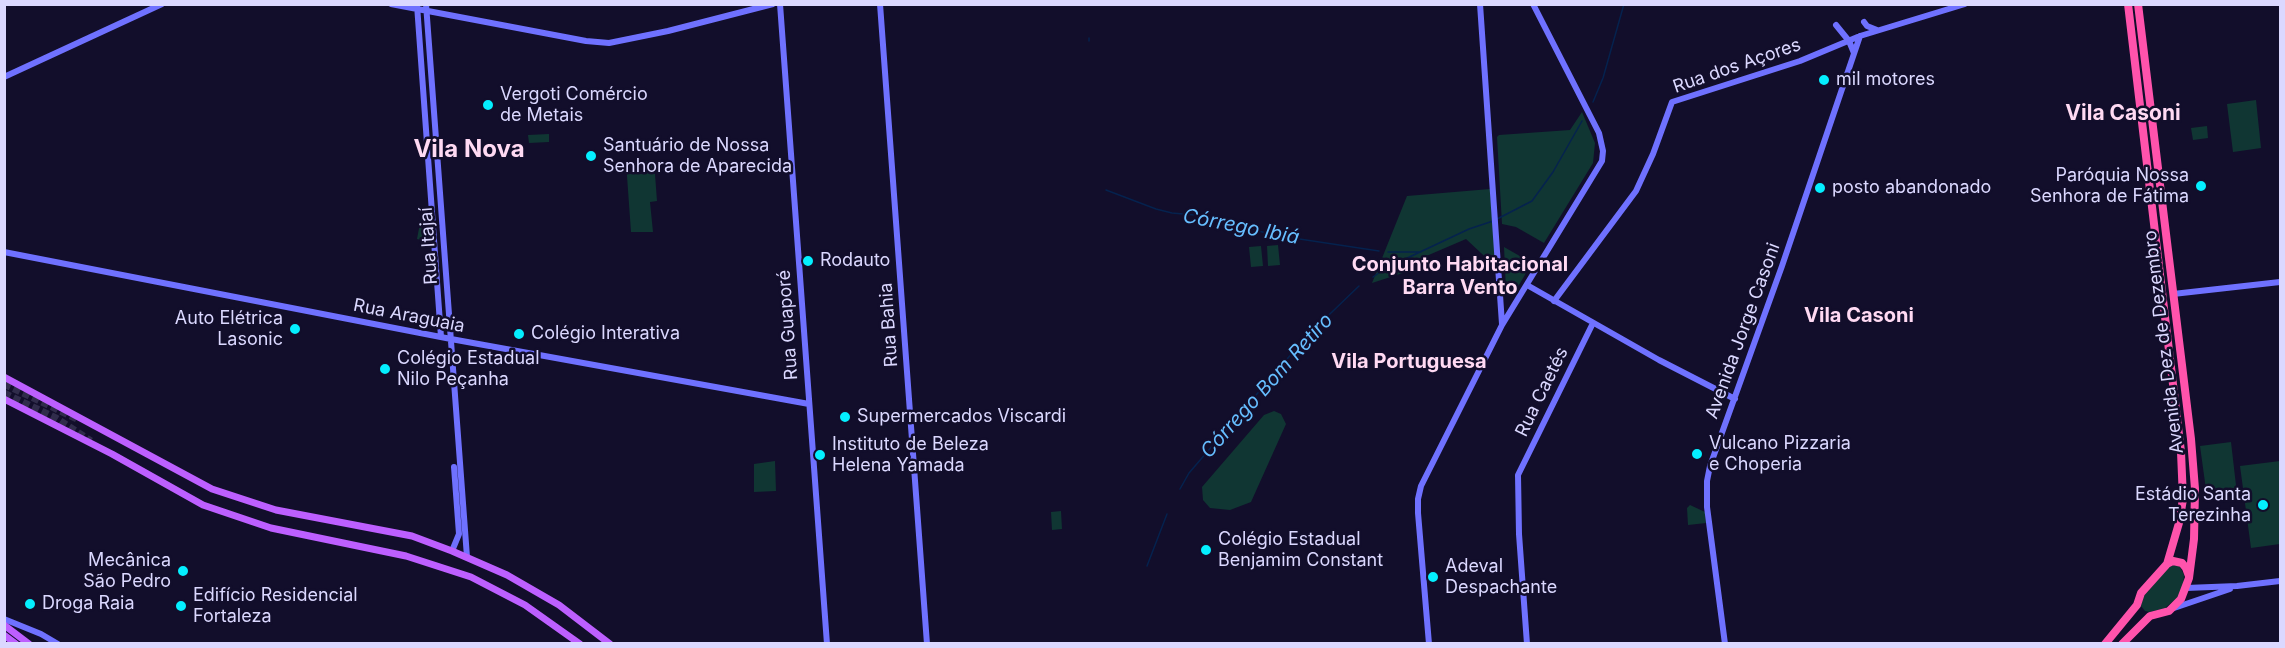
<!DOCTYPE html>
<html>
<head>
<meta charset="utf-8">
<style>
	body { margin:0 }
	#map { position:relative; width:2285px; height:648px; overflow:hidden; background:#120e2b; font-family:Inter,sans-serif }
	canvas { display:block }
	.frame { position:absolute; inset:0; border:6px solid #dbd8ff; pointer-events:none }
</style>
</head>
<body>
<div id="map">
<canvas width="2285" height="648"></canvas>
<div class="frame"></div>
</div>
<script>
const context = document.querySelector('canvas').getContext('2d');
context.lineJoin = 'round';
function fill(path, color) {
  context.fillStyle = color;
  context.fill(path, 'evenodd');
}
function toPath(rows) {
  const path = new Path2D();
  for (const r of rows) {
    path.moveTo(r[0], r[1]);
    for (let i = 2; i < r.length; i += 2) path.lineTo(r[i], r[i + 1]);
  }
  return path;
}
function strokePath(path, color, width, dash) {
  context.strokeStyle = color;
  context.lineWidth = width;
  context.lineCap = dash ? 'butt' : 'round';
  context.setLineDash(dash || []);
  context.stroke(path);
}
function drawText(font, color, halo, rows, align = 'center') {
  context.font = font + ' Inter,sans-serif';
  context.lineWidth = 5;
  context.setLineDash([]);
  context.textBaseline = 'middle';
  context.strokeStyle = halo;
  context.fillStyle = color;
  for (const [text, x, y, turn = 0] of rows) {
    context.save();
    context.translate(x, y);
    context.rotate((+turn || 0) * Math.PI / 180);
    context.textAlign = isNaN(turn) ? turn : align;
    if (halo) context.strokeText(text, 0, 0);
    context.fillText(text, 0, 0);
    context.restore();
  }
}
const green = toPath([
	[2256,100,2261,148,2233,152,2227,104],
	[1582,112,1595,143,1593,163,1544,243,1516,227,1502,224,1497,137,1499,135,1570,130],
	[2207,126,2208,138,2193,140,2191,128],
	[549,134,549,142,529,143,528,135],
	[654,161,657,201,650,202,653,232,631,232,626,162],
	[1490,189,1496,267,1466,239,1403,266,1403,273,1372,283,1407,196],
	[421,218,429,220,426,241,417,239],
	[1278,245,1280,265,1268,266,1267,246],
	[1261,246,1263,266,1251,267,1249,247],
	[1504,247,1532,263,1516,290,1512,292,1506,290],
	[1274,411,1281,414,1286,424,1251,502,1230,510,1210,508,1203,500,1202,487,1264,415],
	[2231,442,2237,494,2207,497,2200,446],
	[775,461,776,491,754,492,754,464],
	[2280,461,2280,544,2251,548,2240,466],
	[1690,505,1705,512,1706,523,1688,525,1687,508],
	[1061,511,1062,529,1052,530,1051,512],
	[2174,565,2180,567,2184,575,2183,586,2178,597,2165,608,2150,612,2145,611,2141,606,2143,597,2168,568]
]);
const stream = toPath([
	[1089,41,1089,38],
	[1593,102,1603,78,1624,4],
	[1106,190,1156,209,1172,213,1206,216,1273,235,1379,251],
	[1497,219,1532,201,1553,172,1582,121],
	[1388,252,1421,252],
	[1373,277,1386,268,1469,229,1493,221],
	[1180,489,1189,473,1306,337,1359,286],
	[1147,566,1167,514]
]);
const primaryTunnel = toPath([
	[4,384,77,419],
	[4,393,56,418,91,441]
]);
const secondary = toPath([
	[391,4,586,41,609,43,668,31,773,4],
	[426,4,467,557],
	[780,4,827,644],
	[880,4,927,644],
	[1480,4,1502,324],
	[417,5,441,337],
	[1864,22,1867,26,1877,30],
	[1836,25,1849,41,1854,53],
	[4,77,162,4],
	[4,252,451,339,809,404],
	[1527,285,1659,360,1735,399],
	[2173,294,2280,282],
	[1554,301,1636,191,1653,154,1672,102,1800,61,1860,36,1965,4],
	[452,551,459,534,454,467],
	[2186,588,2237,586,2280,581],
	[2174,608,2230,589],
	[4,619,41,634,58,644],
	[1429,644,1418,513,1418,499,1421,486,1502,325,1602,161,1603,151,1599,133,1533,4],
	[1527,644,1519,534,1518,475,1593,323],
	[1725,644,1707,507,1707,481,1710,466,1782,266,1860,36]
]);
const primary = toPath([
	[4,377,212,489,276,510,412,536,452,551,507,575,559,605,610,644],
	[4,399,112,454,203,505,271,528,406,556,471,577,525,605,580,644],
	[4,625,29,644],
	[4,635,16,644]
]);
const highway = toPath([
	[2167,564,2173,561,2182,563,2186,568,2189,576],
	[2105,644,2137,605,2141,593,2167,564,2179,523,2183,499,2181,452,2128,4],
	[2122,644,2150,616,2169,611,2181,599,2189,578,2194,539,2195,489,2191,439,2138,4]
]);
const markers = [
	[1824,80,6,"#04efff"],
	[488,105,6,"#04efff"],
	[591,156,6,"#04efff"],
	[2201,186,6,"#04efff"],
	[1820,188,6,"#04efff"],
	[808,261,6,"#04efff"],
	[295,329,6,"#04efff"],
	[519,334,6,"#04efff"],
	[385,369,6,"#04efff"],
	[845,417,6,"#04efff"],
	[1697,454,6,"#04efff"],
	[820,455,6,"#04efff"],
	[2263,505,6,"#04efff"],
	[1206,550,6,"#04efff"],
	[183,571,6,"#04efff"],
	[1433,577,6,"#04efff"],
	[30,604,6,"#04efff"],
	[181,606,6,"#04efff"]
];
const streetNames = [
	["Rua dos Açores",1737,66,-19],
	["Rua Itajaí",429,246,-94],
	["Rua Araguaia",409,316,11],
	["Rua Guaporé",788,325,-94],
	["Rua Bahia",889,325,-94],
	["Avenida Jorge Casoni",1743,331,-70],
	["Avenida Dez de Dezembro",2164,342,-97],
	["Rua Caetés",1542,392,-64]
];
const poiNames = [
	["mil motores",1836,80],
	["Vergoti Comércio",500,95],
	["de Metais",500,116],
	["Santuário de Nossa",603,146],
	["Senhora de Aparecida",603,167],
	["Paróquia Nossa",2189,176,"right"],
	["Senhora de Fátima",2189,197,"right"],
	["posto abandonado",1832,188],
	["Rodauto",820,261],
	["Auto Elétrica",283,319,"right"],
	["Lasonic",283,340,"right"],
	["Colégio Interativa",531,334],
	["Colégio Estadual",397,359],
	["Nilo Peçanha",397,380],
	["Supermercados Viscardi",857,417],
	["Vulcano Pizzaria",1709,444],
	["e Choperia",1709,465],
	["Instituto de Beleza",832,445],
	["Helena Yamada",832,466],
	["Estádio Santa",2251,495,"right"],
	["Terezinha",2251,516,"right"],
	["Colégio Estadual",1218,540],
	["Benjamim Constant",1218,561],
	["Mecânica",171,561,"right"],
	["São Pedro",171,582,"right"],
	["Adeval",1445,567],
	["Despachante",1445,588],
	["Edifício Residencial",193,596],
	["Fortaleza",193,617],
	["Droga Raia",42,604]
];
const waterNames = [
	["Córrego Ibiá",1241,227,11],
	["Córrego Bom Retiro",1267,386,-48]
];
const neighbourhoodNames = [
	["Conjunto Habitacional",1460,265],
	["Barra Vento",1460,288],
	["Vila Casoni",1859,316],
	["Vila Portuguesa",1409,362]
];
const quarterNames = [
	["Vila Casoni",2123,114]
];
const districtNames = [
	["Vila Nova",469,150]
];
fill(green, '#103633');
strokePath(stream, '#05224e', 1.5);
strokePath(primaryTunnel, '#302c4b', 7, [7, 3.5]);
strokePath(secondary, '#6f71ff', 6);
strokePath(primary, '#bd5fff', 7);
strokePath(highway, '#ff53ac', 8);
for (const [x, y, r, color] of markers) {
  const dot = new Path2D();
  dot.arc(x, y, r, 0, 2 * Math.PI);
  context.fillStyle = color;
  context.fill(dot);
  strokePath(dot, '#120e2b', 2);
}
drawText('18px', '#dbd8ff', '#120e2b', streetNames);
drawText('18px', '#dbd8ff', '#120e2b', poiNames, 'left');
drawText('italic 20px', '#66beff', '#120e2b', waterNames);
drawText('bold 20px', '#ffdaf3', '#120e2b', neighbourhoodNames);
drawText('bold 21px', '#ffdaf3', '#120e2b', quarterNames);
drawText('bold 24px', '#ffdaf3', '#120e2b', districtNames);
</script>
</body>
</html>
